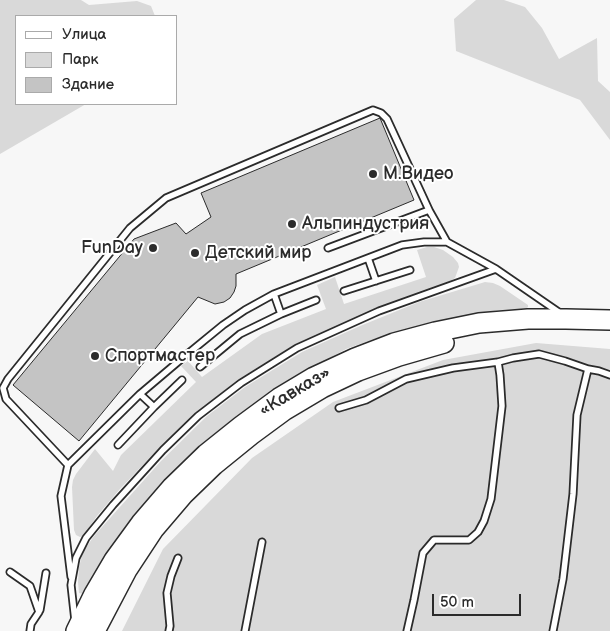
<!DOCTYPE html>
<html>
<head>
<meta charset="utf-8">
<style>
	body { margin:0 }
	#map { position:relative; width:610px; height:631px; overflow:hidden; background:#f7f7f7; font-family:"Balsamiq Sans",sans-serif }
	canvas { display:block }
	.legend { position:absolute; left:15px; top:15px; width:162px; height:90px; box-sizing:border-box; background:#fff; border:1px solid #aaa; margin:0; padding:6px 9px; list-style:none; font-size:15px; color:#2b2b2b }
	.legend li { display:flex; align-items:center; gap:10px; height:25px }
	.legend b { width:25px; border:1px solid #aaa }
	.scale { position:absolute; left:432px; top:594px; width:89px; height:22px; box-sizing:border-box; border:2px solid #2b2b2b; border-top:0; padding-left:6px; font-size:15px; line-height:18px; white-space:nowrap; color:#2b2b2b; -webkit-text-stroke:4px #fff; paint-order:stroke }
</style>
</head>
<body>
<div id="map">
<canvas width="610" height="631"></canvas>
<ul class="legend">
<li><b style="height:6px;background:#fff"></b>Улица</li>
<li><b style="height:14px;background:#d9d9d9"></b>Парк</li>
<li><b style="height:14px;background:#c4c4c4"></b>Здание</li>
</ul>
<div class="scale">50 m</div>
</div>
<script>
const context = document.querySelector('canvas').getContext('2d');
context.lineJoin = 'round';
function fill(path, color) {
  context.fillStyle = color;
  context.fill(path, 'evenodd');
}
function toPath(rows) {
  const path = new Path2D();
  for (const r of rows) {
    path.moveTo(r[0], r[1]);
    for (let i = 2; i < r.length; i += 2) path.lineTo(r[i], r[i + 1]);
  }
  return path;
}
function strokePath(path, color, width, dash) {
  context.strokeStyle = color;
  context.lineWidth = width;
  context.lineCap = dash ? 'butt' : 'round';
  context.setLineDash(dash || []);
  context.stroke(path);
}
function drawText(font, color, halo, rows, align = 'center') {
  context.font = font + ' "Balsamiq Sans",sans-serif';
  context.lineWidth = 4;
  context.setLineDash([]);
  context.textBaseline = 'middle';
  context.strokeStyle = halo;
  context.fillStyle = color;
  for (const [text, x, y, turn = 0] of rows) {
    context.save();
    context.translate(x, y);
    context.rotate((+turn || 0) * Math.PI / 180);
    context.textAlign = isNaN(turn) ? turn : align;
    if (halo) context.strokeText(text, 0, 0);
    context.fillText(text, 0, 0);
    context.restore();
  }
}
const green = toPath([
	[0,0,81,0,89,5,137,1,151,6,155,16,16,16,16,104,86,104,0,154],
	[476,0,504,0,525,7,542,28,559,59,597,38,598,81,610,92,610,140,580,100,456,51,454,19],
	[427,247,434,247,443,250,453,257,458,263,459,267,455,278,447,283,380,307,296,344,239,379,195,414,163,444,120,489,97,516,84,535,80,537,76,535,74,530,72,487,73,480,76,474,95,449,113,471,121,455,196,382,181,366,188,361,202,377,262,334,326,309,317,285,335,277,344,304,426,277,417,250],
	[485,282,493,283,500,286,528,305,528,307,526,309,500,310,435,321,374,339,346,349,295,378,241,413,188,459,148,500,116,541,83,594,79,593,78,582,79,567,83,552,94,536,161,461,207,416,245,387,302,352,360,326,419,302],
	[536,343,610,349,610,631,122,631,163,549,252,458,333,402,443,360]
]);
const building = toPath([
	[380,118,414,200,236,274,236,286,234,292,230,298,224,302,215,304,198,297,79,441,13,385,134,239,176,223,186,234,211,217,201,193,380,118]
]);
const service = toPath([
	[328,248,429,210,447,242],
	[368,258,376,281],
	[344,291,410,270],
	[274,294,281,314],
	[498,362,513,358,539,354,565,361,588,369,577,415,573,494,563,579,553,631],
	[200,367,240,334,281,314,316,300],
	[588,369,599,371,610,375],
	[140,394,154,407],
	[339,408,366,400,406,379,453,368,498,362,500,375,502,406,491,499,484,521,478,532,469,540,434,540,423,553,414,600,407,631],
	[118,445,154,407,182,380],
	[68,465,6,399,3,388,8,379,130,228,166,198,373,110,381,113,387,119,429,210],
	[10,572,30,586,39,612,31,624,30,631],
	[71,577,61,496,68,465,140,394,179,361,223,325,245,310,274,294,402,245,424,242,447,242,496,269],
	[40,610,46,573],
	[75,621,71,585,76,558,86,538,113,505,163,450,198,416,241,383,297,348,379,311,496,269,560,313],
	[169,631,170,626,167,593,171,576,178,558],
	[245,631,262,542]
]);
const primary = toPath([
	[76,631,94,594,114,560,141,523,172,487,206,454,241,426,279,398,314,377,355,358,394,343,435,332,479,323,528,319,566,319,610,320],
	[95,631,127,570,154,529,183,495,214,465,251,435,285,410,322,388,358,371,399,356,444,343]
]);
const markers = [
	[373,174,5,"#2b2b2b"],
	[292,224,5,"#2b2b2b"],
	[153,248,5,"#2b2b2b"],
	[195,253,5,"#2b2b2b"],
	[95,356,5,"#2b2b2b"]
];
const poiNames = [
	["М.Видео",383,174],
	["Альпиндустрия",302,224],
	["FunDay",143,248,"right"],
	["Детский мир",205,253],
	["Спортмастер",105,356]
];
const streetNames = [
	["«Кавказ»",295,392,-31]
];
fill(green, '#d9d9d9');
fill(building, '#c4c4c4');
strokePath(building, '#2b2b2b', 1);
strokePath(service, '#2b2b2b', 9);
strokePath(primary, '#2b2b2b', 22);
strokePath(service, '#fff', 5.5);
strokePath(primary, '#fff', 19);
for (const [x, y, r, color] of markers) {
  const dot = new Path2D();
  dot.arc(x, y, r, 0, 2 * Math.PI);
  context.fillStyle = color;
  context.fill(dot);
  strokePath(dot, '#fff', 2);
}
drawText('18px', '#2b2b2b', '#fff', poiNames, 'left');
drawText('18px', '#2b2b2b', '#fff', streetNames);
</script>
</body>
</html>
